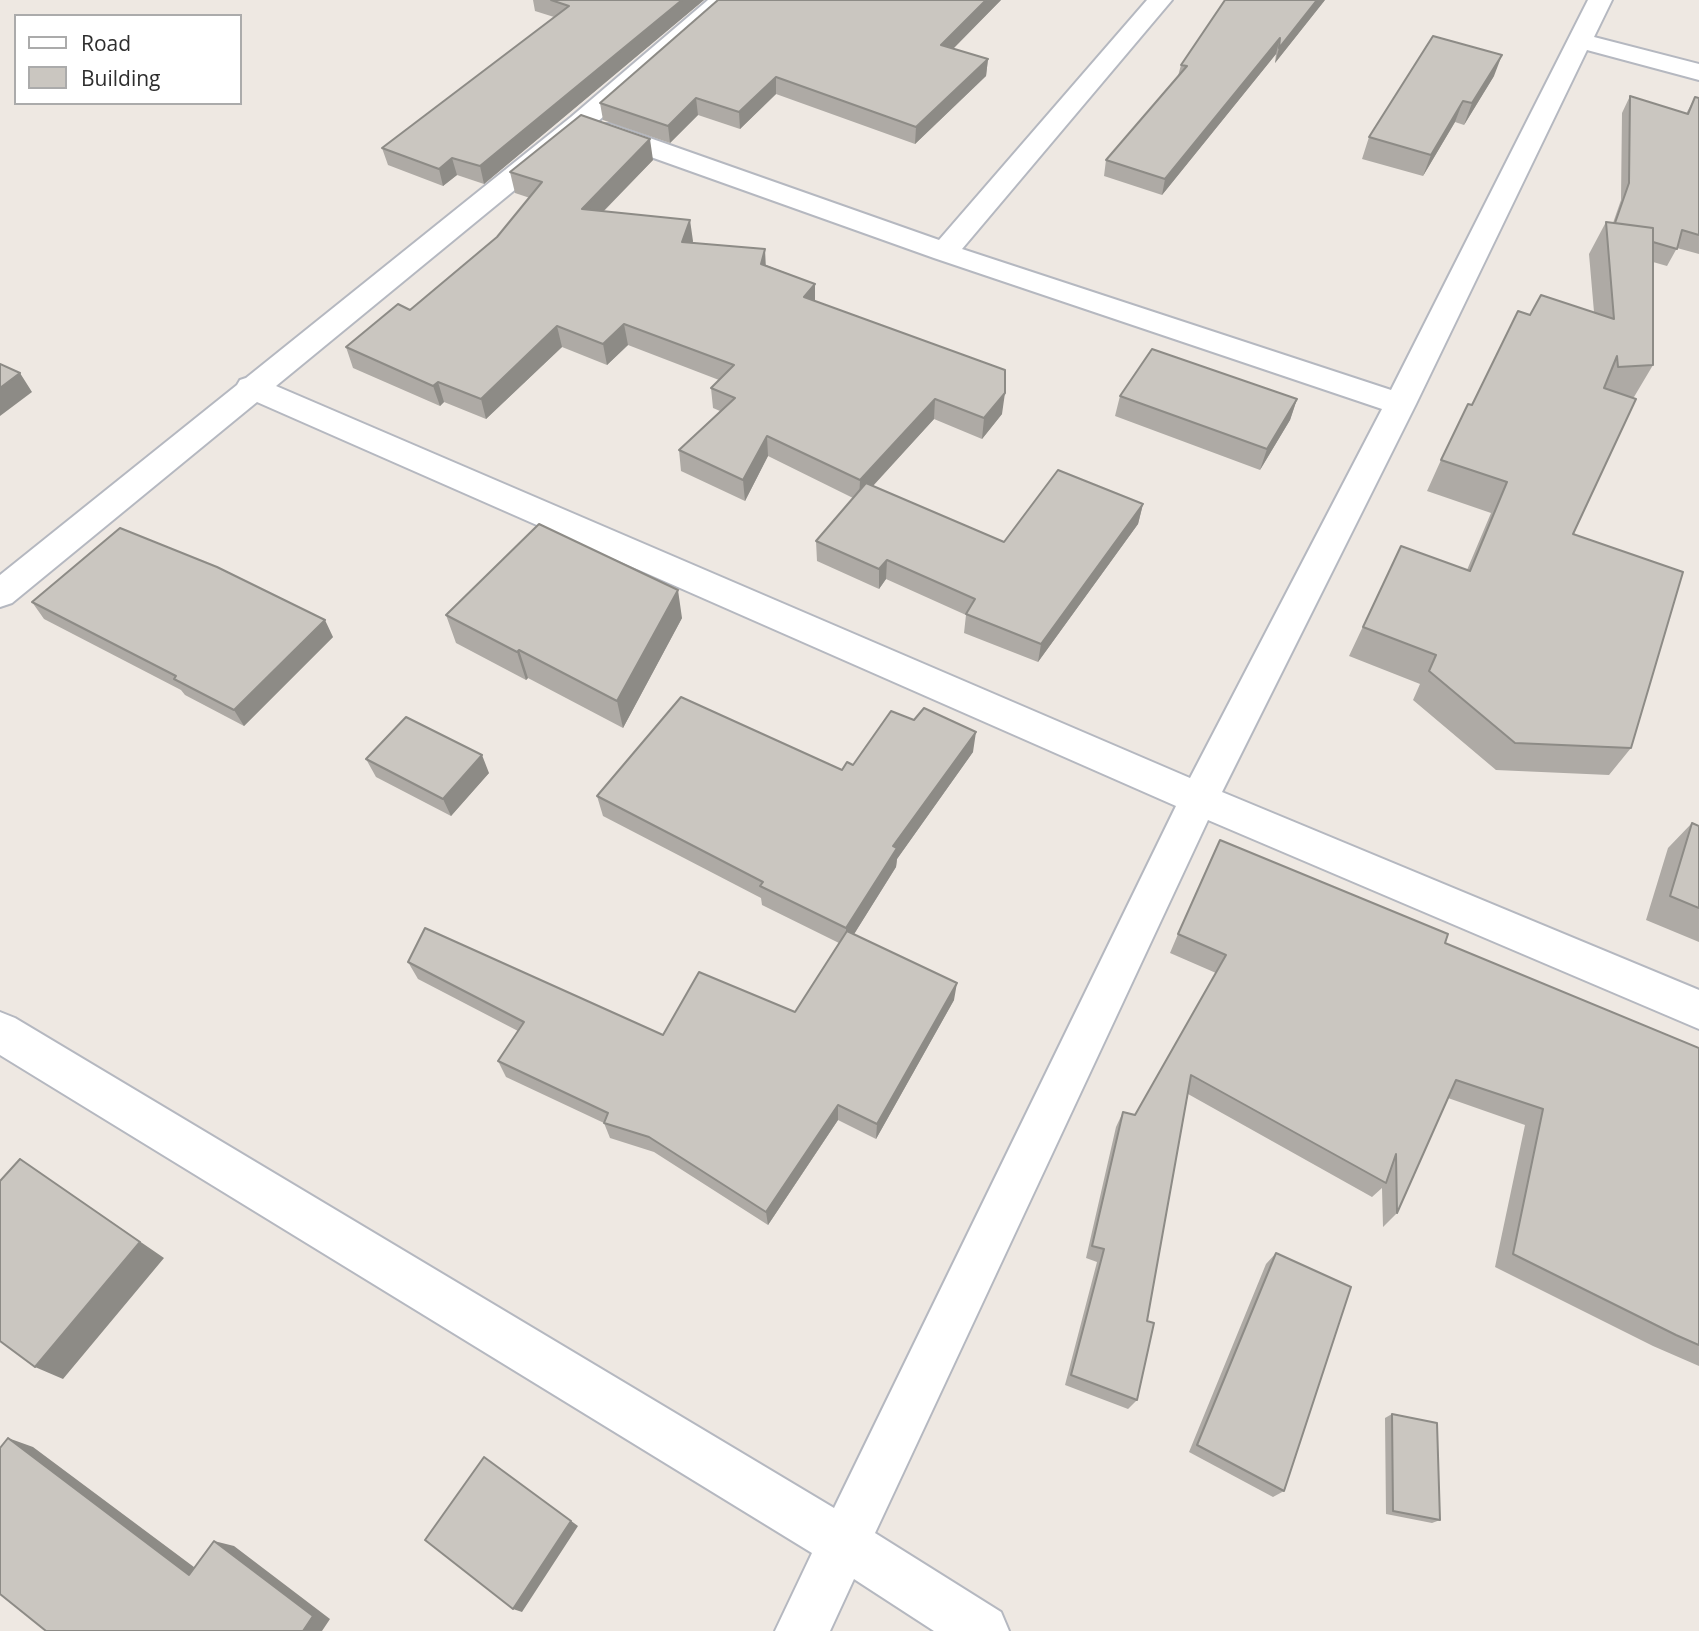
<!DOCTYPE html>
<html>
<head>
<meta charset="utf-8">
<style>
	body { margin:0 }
	#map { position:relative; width:1699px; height:1631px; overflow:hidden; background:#eee8e2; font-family:"Open Sans",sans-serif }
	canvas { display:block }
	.legend { position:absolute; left:14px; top:14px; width:228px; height:91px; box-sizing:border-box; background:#fff; border:2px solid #ababab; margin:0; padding:9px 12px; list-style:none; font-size:21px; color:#2e2e2e }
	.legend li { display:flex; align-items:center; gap:14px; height:35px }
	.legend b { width:35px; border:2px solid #ababab }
</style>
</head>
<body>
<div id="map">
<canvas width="1699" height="1631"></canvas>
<ul class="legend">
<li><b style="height:9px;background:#fff"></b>Road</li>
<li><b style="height:19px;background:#cac6c0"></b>Building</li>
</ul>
</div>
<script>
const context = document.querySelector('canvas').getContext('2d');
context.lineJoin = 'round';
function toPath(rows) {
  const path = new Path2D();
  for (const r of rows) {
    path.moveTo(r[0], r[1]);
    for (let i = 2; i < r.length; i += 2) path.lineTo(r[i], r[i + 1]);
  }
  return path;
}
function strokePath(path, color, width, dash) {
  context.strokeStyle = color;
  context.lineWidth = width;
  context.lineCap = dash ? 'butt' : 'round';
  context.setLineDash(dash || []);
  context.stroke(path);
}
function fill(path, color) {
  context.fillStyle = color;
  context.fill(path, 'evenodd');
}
const street = toPath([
	[708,0,734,0,595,124,610,124,939,240,1147,0,1172,0,962,249,1391,390,1588,0,1612,0,1594,37,1699,64,1699,80,1587,50,1416,404,1222,792,1699,990,1699,1029,1208,820,875,1533,1001,1612,1009,1631,934,1631,854,1579,830,1631,775,1631,812,1553,0,1055,0,1012,15,1018,834,1508,1176,806,257,402,12,603,0,607,0,575,237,385,240,380,246,378,571,117,708,0],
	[589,129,592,136,934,258,1382,409,1190,778,276,386,589,129]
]);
const wall = toPath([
	[533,0,704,0,484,184,457,175,443,186,388,165,382,148,554,17,535,11],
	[718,0,1001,0,953,49,988,59,986,76,915,144,776,94,740,129,698,115,670,143,603,120,600,103],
	[1325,0,1275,63,1276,54,1162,195,1104,176,1106,160,1178,76,1181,65],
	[1494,76,1464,125,1455,122,1423,176,1362,159,1369,137],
	[1630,96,1686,114,1695,97,1699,98,1699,254,1677,248,1667,266,1653,262,1653,365,1634,397,1632,397,1573,534,1631,748,1609,775,1496,770,1413,700,1420,684,1349,656,1401,546,1467,570,1491,513,1427,491,1441,460,1472,405,1530,315,1594,312,1589,254,1606,222,1613,223,1621,200,1622,113],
	[653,160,604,211,693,241,692,243,766,265,815,284,815,301,1002,414,982,439,934,419,873,486,1004,542,1143,504,1138,524,1038,662,964,633,966,615,886,579,879,589,817,561,816,541,853,498,768,456,745,501,681,471,679,450,720,411,713,408,711,388,719,380,628,345,607,365,562,347,486,419,444,402,440,406,353,368,346,347,410,310,497,237,530,198,515,193,510,172],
	[1120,396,1297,399,1290,420,1260,470,1115,416],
	[32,602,333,637,244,726,185,695,181,690,44,619],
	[446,615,682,618,623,728,528,678,526,680,456,643],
	[973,752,897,859,896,867,854,934,954,1000,876,1139,838,1120,768,1225,654,1152,610,1138,604,1123,506,1077,498,1061,518,1031,418,979,408,962,663,1035,795,1012,839,943,762,905,761,898,603,816,597,796,842,770,853,765],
	[366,759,489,773,451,816,376,777],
	[1692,823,1699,826,1699,942,1646,920,1668,848],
	[1178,934,1445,943,1699,1048,1699,1366,1653,1346,1495,1267,1525,1125,1448,1098,1397,1213,1383,1227,1382,1188,1372,1197,1188,1094,1147,1321,1137,1400,1128,1409,1065,1385,1097,1262,1086,1258,1116,1127,1123,1112,1135,1115,1216,973,1170,953],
	[1276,1253,1284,1491,1273,1497,1189,1452,1266,1264],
	[1392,1414,1440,1520,1432,1523,1386,1514,1385,1418]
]);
const shadedWall = toPath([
	[682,0,704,0,484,184,480,166],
	[986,0,1001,0,940,62,941,45],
	[1317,0,1325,0,1275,63,1279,48],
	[1280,38,1276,54,1162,195,1165,179],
	[1502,55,1494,76,1464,125,1472,103],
	[988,59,986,76,915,144,916,127],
	[776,77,776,94,740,129,739,112],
	[696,98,698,115,670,143,668,126],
	[1463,101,1455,122,1423,176,1431,155],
	[650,139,653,160,585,230,582,209],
	[452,158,457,175,443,186,439,169],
	[690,220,693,241,685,263,682,242],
	[765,249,766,270,761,264],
	[815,284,815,305,804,297],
	[624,324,628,345,607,365,603,344],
	[557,326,562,347,486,419,481,399],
	[20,373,32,392,0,416,0,388],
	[438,382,444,402,440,406,433,386],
	[1005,393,1002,414,982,439,984,418],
	[935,399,934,419,859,501,860,480],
	[1297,399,1290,420,1260,470,1267,449],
	[767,436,768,456,745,501,743,480],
	[1143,504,1138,524,1038,662,1041,644],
	[887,560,886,579,879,589,879,569],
	[678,590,682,618,623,728,617,701],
	[325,620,333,637,244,726,234,710],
	[519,650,528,678,526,680,517,652],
	[976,732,973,752,897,859,896,867,846,947,846,928,893,846],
	[482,755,489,773,451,816,443,799],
	[957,983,954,1000,876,1139,877,1124],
	[838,1105,838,1120,768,1225,766,1212],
	[20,1159,164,1258,63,1379,35,1367],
	[8,1438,33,1447,210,1579,189,1575],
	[484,1457,578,1526,522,1612,513,1609],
	[214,1541,234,1546,330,1619,322,1631,303,1631]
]);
const building = toPath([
	[551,0,682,0,480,166,452,158,439,169,382,148,569,6,551,0],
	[718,0,986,0,941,45,988,59,916,127,776,77,739,112,696,98,668,126,600,103,718,0],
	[1225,0,1317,0,1279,48,1280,38,1165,179,1106,160,1187,66,1181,65,1225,0],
	[1433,36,1502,55,1472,103,1463,101,1431,155,1369,137,1433,36],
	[1630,96,1688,114,1695,97,1699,98,1699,235,1682,230,1677,249,1653,242,1653,228,1615,223,1629,183,1630,96],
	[581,115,650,139,582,209,690,220,682,242,765,249,761,264,815,284,804,297,1005,370,1005,393,984,418,935,399,860,480,767,436,743,480,679,450,735,398,711,388,734,365,624,324,603,344,557,326,481,399,438,382,433,386,346,347,398,304,410,310,497,237,542,182,510,172,581,115],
	[1606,222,1653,228,1653,365,1618,367,1617,356,1604,388,1636,399,1573,534,1683,572,1631,748,1515,743,1429,671,1436,655,1363,627,1401,546,1470,571,1507,482,1441,460,1468,404,1472,405,1518,311,1530,315,1541,295,1614,319,1606,222],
	[1152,349,1297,399,1267,449,1120,396,1152,349],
	[0,364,20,373,0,388,0,364],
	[1058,470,1143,504,1041,644,966,614,975,599,887,560,879,569,816,541,866,483,1004,542,1058,470],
	[539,524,678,590,617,701,519,650,517,652,446,615,539,524],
	[120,528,217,567,325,620,234,710,174,679,176,676,32,602,120,528],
	[681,697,842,770,847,762,853,765,891,711,914,720,924,708,976,732,893,846,897,848,846,928,760,886,763,882,597,796,681,697],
	[406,717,482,755,443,799,366,759,406,717],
	[1692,823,1699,826,1699,908,1670,896,1692,823],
	[1220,840,1448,934,1445,943,1699,1048,1699,1345,1676,1335,1513,1254,1543,1109,1456,1080,1397,1213,1396,1154,1386,1183,1191,1075,1147,1321,1154,1323,1137,1400,1071,1375,1104,1249,1092,1246,1123,1112,1135,1115,1226,955,1178,934,1220,840],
	[425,928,663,1035,699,972,795,1012,847,931,957,983,877,1124,838,1105,766,1212,649,1137,604,1123,608,1113,498,1061,524,1022,408,962,425,928],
	[20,1159,140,1242,35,1367,0,1341,0,1181,20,1159],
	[1276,1253,1351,1287,1284,1491,1197,1445,1276,1253],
	[1392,1414,1437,1423,1440,1520,1393,1511,1392,1414],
	[8,1438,189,1575,214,1541,313,1616,303,1631,46,1631,0,1594,0,1448,8,1438],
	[484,1457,571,1521,513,1609,425,1540,484,1457]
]);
strokePath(street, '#b5b8c0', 4);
fill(street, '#fff');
fill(wall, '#aeaaa5');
fill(shadedWall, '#8d8b86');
fill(building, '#cac6c0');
strokePath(building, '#8d8b86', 2);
</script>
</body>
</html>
